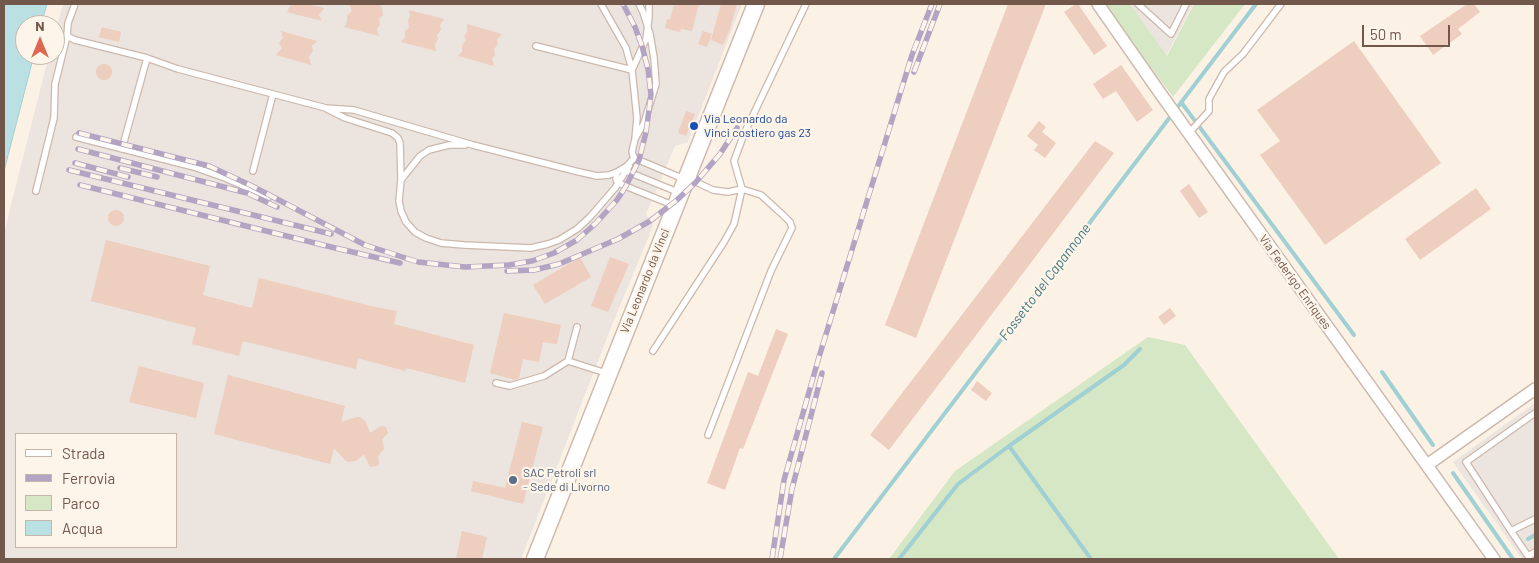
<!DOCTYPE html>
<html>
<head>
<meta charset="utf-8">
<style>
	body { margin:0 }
	#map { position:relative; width:1539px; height:563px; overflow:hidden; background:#fbf1e4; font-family:Barlow,sans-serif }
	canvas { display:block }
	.frame { position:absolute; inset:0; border:5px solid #72574b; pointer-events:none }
	.legend { position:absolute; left:15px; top:433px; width:162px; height:115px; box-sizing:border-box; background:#fef5ea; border:1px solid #c6b6aa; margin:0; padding:6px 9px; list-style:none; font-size:15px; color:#72574b }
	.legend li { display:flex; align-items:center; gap:10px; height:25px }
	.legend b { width:25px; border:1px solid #c6b6aa }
	.north { position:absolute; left:15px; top:15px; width:50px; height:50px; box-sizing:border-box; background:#fef5ea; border:1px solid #c6b6aa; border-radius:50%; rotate:0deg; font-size:14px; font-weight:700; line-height:20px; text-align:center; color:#72574b }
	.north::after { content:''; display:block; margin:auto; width:18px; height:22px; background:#de6751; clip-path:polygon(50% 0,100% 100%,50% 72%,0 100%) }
	.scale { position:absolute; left:1362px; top:25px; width:88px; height:22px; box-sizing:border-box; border:2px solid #72574b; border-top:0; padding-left:6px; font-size:15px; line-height:18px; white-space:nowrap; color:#72574b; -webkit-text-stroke:4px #fef5ea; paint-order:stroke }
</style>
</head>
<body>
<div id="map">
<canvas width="1539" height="563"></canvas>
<div class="frame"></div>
<ul class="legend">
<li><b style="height:6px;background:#fff"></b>Strada</li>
<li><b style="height:6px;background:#b3a4c3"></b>Ferrovia</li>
<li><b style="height:14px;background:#d5e7c4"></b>Parco</li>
<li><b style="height:14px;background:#bae0e3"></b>Acqua</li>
</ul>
<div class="north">N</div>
<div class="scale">50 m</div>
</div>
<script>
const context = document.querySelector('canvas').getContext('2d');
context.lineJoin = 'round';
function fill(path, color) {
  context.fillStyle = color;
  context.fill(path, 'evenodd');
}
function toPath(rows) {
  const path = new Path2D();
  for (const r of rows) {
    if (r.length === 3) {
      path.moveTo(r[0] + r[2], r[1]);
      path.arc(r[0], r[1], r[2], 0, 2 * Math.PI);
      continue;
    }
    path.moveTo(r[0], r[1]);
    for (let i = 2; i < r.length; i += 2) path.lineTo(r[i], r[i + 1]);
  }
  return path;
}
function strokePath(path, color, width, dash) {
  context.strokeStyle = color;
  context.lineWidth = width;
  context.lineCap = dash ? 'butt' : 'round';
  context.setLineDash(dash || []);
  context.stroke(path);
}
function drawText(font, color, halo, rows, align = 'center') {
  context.font = font + ' Barlow,sans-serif';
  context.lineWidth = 4.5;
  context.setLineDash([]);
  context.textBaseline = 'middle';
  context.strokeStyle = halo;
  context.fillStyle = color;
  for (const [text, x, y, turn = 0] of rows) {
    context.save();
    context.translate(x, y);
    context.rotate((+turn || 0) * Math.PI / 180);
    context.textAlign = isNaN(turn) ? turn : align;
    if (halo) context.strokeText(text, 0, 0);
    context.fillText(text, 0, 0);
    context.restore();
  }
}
const industrial = toPath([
	[63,4,742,4,688,142,675,146,646,214,653,226,612,325,521,559,4,559,4,233,49,55,55,55,55,33],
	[16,434,176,434,176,547,16,547],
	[1130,4,1193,4,1166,56],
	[1535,403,1535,559,1522,559,1453,462]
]);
const green = toPath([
	[1105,4,1130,4,1167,56,1194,4,1245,4,1173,97,1140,54],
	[1148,337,1185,345,1339,559,889,559,955,471]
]);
const water = toPath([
	[4,4,47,4,41,25,25,25,25,55,34,55,4,171,4,4]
]);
const stream = toPath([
	[1181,102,1354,335],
	[1382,372,1433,445],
	[1009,446,1091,559],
	[1453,473,1513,559],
	[1528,539,1535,535],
	[834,559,1256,4],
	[899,559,958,484,1009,446,1124,365,1140,349]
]);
const building = toPath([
	[291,4,307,4,324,8,319,15,322,21,287,12],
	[349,4,381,4,383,15,379,19,380,25,377,29,379,36,344,27,347,22,347,16,352,11],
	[674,4,699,4,692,31,681,29,680,32,665,28,667,19,670,20],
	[721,4,737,4,730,29,723,45,711,40],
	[1008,4,1046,4,916,338,885,325],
	[1076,4,1078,4,1107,46,1094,55,1064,12],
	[1467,4,1474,4,1480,12,1458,29,1462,34,1433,55,1420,36],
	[409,10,444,19,440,25,441,30,437,35,438,40,435,44,436,51,401,42,405,37,405,31,409,28,408,21,410,16],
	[467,24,502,34,497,39,498,44,494,49,495,55,492,58,494,66,458,56,462,52,462,46,466,39,464,36,467,32],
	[102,27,121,32,119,42,99,37],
	[281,31,317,41,312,46,313,51,309,56,311,65,276,55,282,48,279,43,283,38],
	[703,31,712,34,707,47,698,44],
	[1354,41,1441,163,1325,245,1260,155,1280,141,1257,110],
	[104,72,8],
	[1121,65,1153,110,1137,122,1116,91,1103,99,1093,84],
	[686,111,695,114,686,136,678,133],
	[1039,121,1046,127,1042,132,1056,143,1045,158,1034,150,1038,145,1027,136],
	[1095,141,1114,153,889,450,870,435],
	[1189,184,1208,212,1199,218,1180,191],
	[1476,188,1491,209,1420,260,1405,239],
	[116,218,8],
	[106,240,210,266,203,295,252,308,259,278,375,307,397,311,394,324,474,345,465,383,406,368,405,371,358,358,356,369,243,341,239,356,192,344,196,328,91,301],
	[580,257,591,277,545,304,533,285],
	[610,257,629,264,608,312,591,306],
	[1170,308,1176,316,1164,325,1158,317],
	[504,313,561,325,557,344,543,342,539,362,523,359,519,378,515,380,490,373],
	[776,329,788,334,743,449,740,448,725,490,707,483,748,372,758,376],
	[139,366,204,383,196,418,129,402],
	[228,375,345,406,341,422,357,417,360,417,366,422,370,433,381,426,386,427,388,433,382,439,384,449,378,456,379,464,377,466,371,467,369,465,364,454,356,461,348,462,345,460,334,448,330,464,214,434],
	[977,381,992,393,986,401,971,390],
	[522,422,543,427,523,504,471,491,473,481,505,488],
	[462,531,487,537,482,559,456,559]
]);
const service = toPath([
	[75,4,68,23,67,36,75,40,147,58,178,69,326,108,354,110,473,145,575,171,597,176,609,175,617,172,627,166,634,158],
	[601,4,626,48,632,70,637,118,635,139,632,152,634,158,684,179],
	[1138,4,1171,34,1186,4],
	[536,46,632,70,646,39,649,17,649,4],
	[327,109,345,118,392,133,398,138,400,143,401,180],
	[1189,133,1209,111,1209,99,1224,72,1243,54,1281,4],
	[76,137,194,167,225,178,269,197],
	[636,137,644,123,656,84,654,58,650,34,643,12,639,4],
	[465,145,449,145,429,150,420,156,401,180,399,201,401,211,406,222,415,232,426,238,441,243,464,245,531,248,548,244,559,240,577,229,590,217,615,188,629,166],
	[122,149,147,58],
	[625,170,626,171,680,193],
	[253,171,273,94],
	[617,172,616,179,618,183,675,206],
	[691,176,696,182,713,190,728,192,742,189,761,195,783,215,790,222,792,228,771,271,708,435],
	[36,191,54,118,55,84,67,36],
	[653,351,724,242,734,224,742,189,734,161,744,134,806,4],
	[568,361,606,373],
	[496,383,510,386,544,376,568,361,577,327],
	[1535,413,1466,462,1511,531,1535,519],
	[1511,531,1530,559],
	[1528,556,1535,552]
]);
const minor = toPath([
	[1098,4,1160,93,1494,559],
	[1427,465,1535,389]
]);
const secondary = toPath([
	[535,559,756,4]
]);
const rail = toPath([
	[914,72,940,4],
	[79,133,209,166,252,186,365,245,418,262,465,267,509,265,532,261,554,253,577,240,596,223,617,200,626,186,639,160,646,132,651,95,648,69,642,46,635,27,623,4],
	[78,149,247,193,277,207],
	[75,163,128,177],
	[120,168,157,177],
	[69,170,331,234],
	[80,185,331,247,400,263],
	[507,271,534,270,559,264,618,239,650,221,677,200,696,182,720,154,737,128],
	[772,559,784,480,819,357,912,55,932,4],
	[780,559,792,489,822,373]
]);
const markers = [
	[694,126,5,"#1a4fb4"],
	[513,480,5,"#5c6f8a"]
];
const transitNames = [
	["Via Leonardo da",704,119],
	["Vinci costiero gas 23",704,133]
];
const streetNames = [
	["Via Leonardo da Vinci",645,281,-68],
	["Via Federigo Enriques",1295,282,54]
];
const serviceNames = [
	["SAC Petroli srl",523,473],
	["- Sede di Livorno",523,487]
];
const waterNames = [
	["Fossetto del Capannone",1045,282,-53]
];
fill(industrial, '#ebe4df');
fill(green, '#d5e7c4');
fill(water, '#bae0e3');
strokePath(water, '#a1d0d4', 1);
strokePath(stream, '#a1d0d4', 4);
fill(building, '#eecebe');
strokePath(service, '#ccb8ac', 8);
strokePath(minor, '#ccb8ac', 14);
strokePath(secondary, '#d0baac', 19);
strokePath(service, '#fff', 5.5);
strokePath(minor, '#fff', 11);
strokePath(secondary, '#fff', 16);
strokePath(rail, '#b3a4c3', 5.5);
strokePath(rail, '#fef5ea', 4, [11]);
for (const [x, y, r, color] of markers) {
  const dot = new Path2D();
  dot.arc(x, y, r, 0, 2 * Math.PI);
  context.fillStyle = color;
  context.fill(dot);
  strokePath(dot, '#fef5ea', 2);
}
drawText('12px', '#164399', '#fef5ea', transitNames, 'left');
drawText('12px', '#72574b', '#fef5ea', streetNames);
drawText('12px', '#4e5e75', '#fef5ea', serviceNames, 'left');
drawText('italic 14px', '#43777d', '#fef5ea', waterNames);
</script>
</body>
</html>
